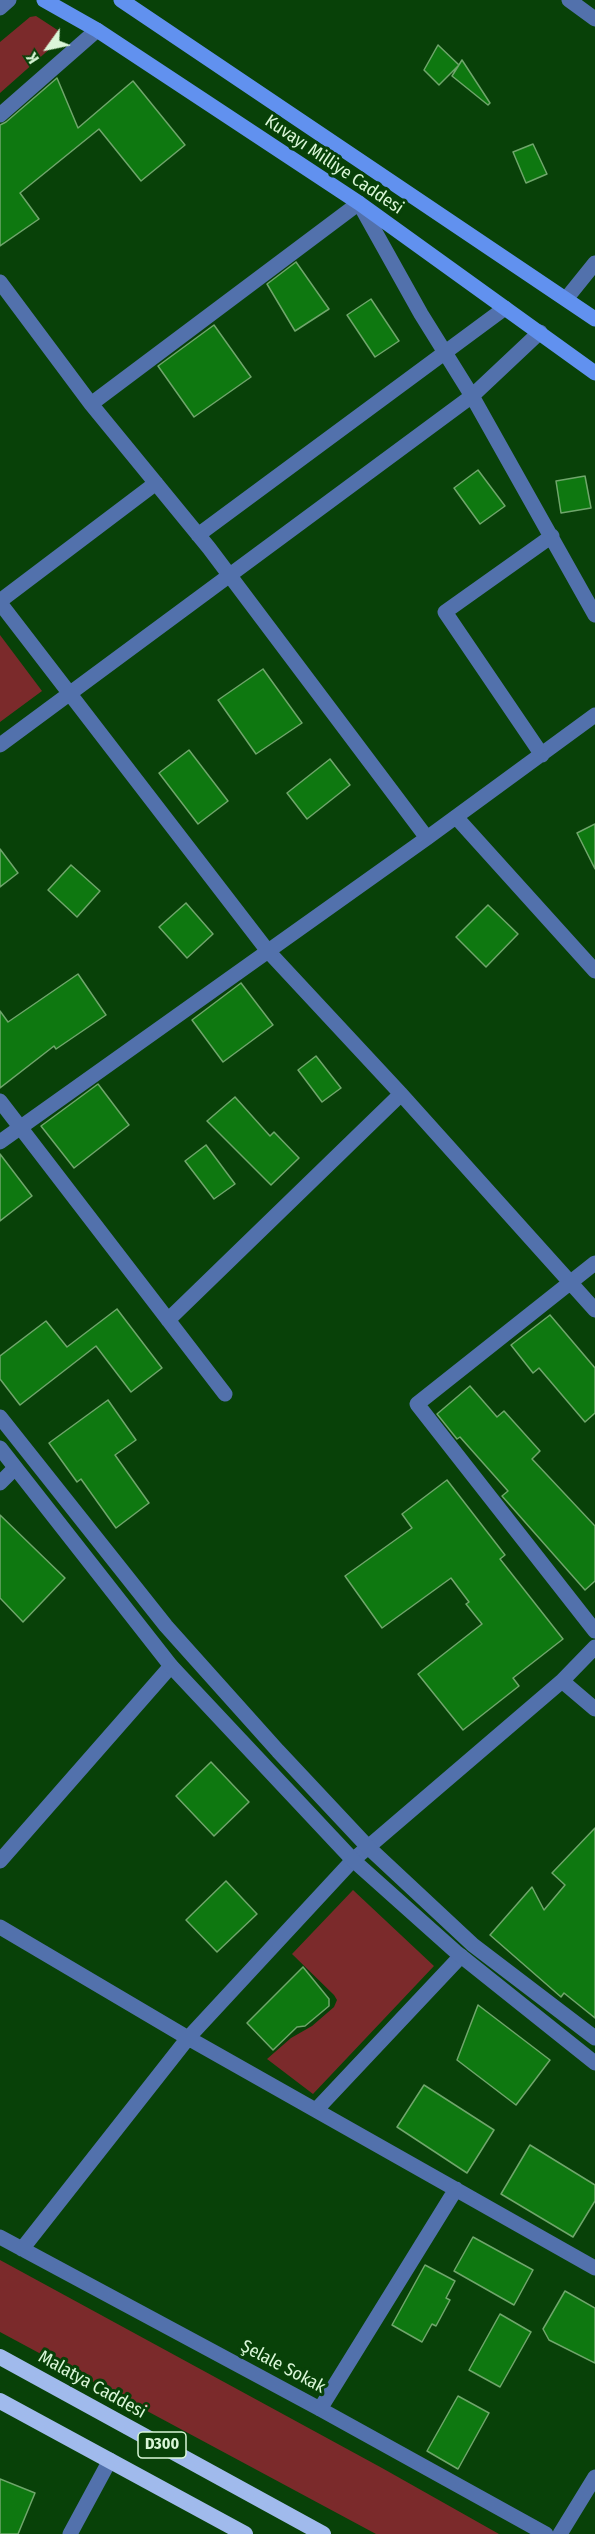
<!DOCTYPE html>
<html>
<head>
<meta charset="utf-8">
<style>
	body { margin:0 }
	#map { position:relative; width:595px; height:2534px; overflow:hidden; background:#084108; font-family:"Fira Sans Condensed",sans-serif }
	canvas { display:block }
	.north { position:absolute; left:18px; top:18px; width:60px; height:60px; -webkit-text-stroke:4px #084108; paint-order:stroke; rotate:237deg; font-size:16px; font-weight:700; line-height:24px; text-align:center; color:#daf7d8 }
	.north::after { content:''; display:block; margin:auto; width:21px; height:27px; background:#daf7d8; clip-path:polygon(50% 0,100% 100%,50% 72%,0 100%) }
</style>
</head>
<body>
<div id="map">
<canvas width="595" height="2534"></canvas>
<div class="north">K</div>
</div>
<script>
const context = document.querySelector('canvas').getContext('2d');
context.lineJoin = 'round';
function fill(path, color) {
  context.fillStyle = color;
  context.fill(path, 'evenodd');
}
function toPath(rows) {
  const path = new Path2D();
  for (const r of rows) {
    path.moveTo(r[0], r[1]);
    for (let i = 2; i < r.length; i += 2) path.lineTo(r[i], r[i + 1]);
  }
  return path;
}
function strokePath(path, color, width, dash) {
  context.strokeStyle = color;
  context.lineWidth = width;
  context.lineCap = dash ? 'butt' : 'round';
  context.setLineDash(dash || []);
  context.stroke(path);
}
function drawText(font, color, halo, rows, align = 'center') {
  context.font = font + ' "Fira Sans Condensed",sans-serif';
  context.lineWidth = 6;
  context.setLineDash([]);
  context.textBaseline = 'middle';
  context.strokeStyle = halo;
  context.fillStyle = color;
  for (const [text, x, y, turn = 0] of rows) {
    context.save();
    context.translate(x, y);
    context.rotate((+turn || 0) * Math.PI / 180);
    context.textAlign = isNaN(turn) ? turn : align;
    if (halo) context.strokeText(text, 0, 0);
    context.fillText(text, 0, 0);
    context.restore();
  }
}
const green = toPath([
	[36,16,59,31,59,38,53,46,0,93,0,42,30,17],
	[0,635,42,691,0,722],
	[353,1890,434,1966,313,2094,267,2059,291,2038,312,2026,334,2007,337,2000,334,1995,292,1954],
	[0,2260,382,2468,499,2534,376,2534,0,2332]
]);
const building = toPath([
	[438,45,459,65,439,85,424,70,438,45],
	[462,60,490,103,488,105,452,76,462,60],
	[57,78,78,128,133,81,185,145,141,181,99,129,20,193,39,219,0,246,0,125,6,122,57,78],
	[533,144,547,174,526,183,513,152,533,144],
	[296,262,329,309,295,331,267,284,296,262],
	[371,299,399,341,375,357,347,315,371,299],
	[214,325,251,377,194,417,158,366,214,325],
	[478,470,505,506,480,524,454,488,478,470],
	[585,476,591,508,561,513,556,481,585,476],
	[263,669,302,723,256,754,218,700,263,669],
	[189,750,228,801,198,824,159,773,189,750],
	[330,759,350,785,307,819,287,793,330,759],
	[595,824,595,869,577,833,595,824],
	[0,849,18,873,0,887,0,849],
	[71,865,100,891,77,917,48,890,71,865],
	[186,903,213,934,187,958,159,927,186,903],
	[488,905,518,934,486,967,456,937,488,905],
	[78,974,106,1015,56,1049,54,1046,0,1088,0,1011,8,1022,78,974],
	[241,983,273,1025,223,1062,192,1020,241,983],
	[316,1056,341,1088,322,1102,298,1070,316,1056],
	[98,1084,129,1125,74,1168,41,1126,98,1084],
	[235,1097,270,1136,274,1132,299,1158,271,1185,207,1121,235,1097],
	[206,1145,235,1184,214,1199,185,1161,206,1145],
	[0,1154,32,1196,0,1221,0,1154],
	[117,1309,162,1368,131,1392,96,1346,20,1405,0,1379,0,1356,46,1321,67,1347,117,1309],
	[550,1315,595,1368,595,1413,585,1422,539,1368,533,1373,511,1345,550,1315],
	[470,1386,497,1417,504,1411,540,1451,532,1459,595,1526,595,1581,585,1590,502,1496,508,1491,460,1437,457,1439,437,1414,470,1386],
	[108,1400,136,1440,115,1455,149,1503,116,1528,81,1479,77,1482,49,1443,108,1400],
	[447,1480,505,1555,500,1559,563,1639,513,1678,519,1686,463,1730,418,1674,482,1624,466,1604,469,1602,451,1578,382,1628,345,1576,412,1528,402,1514,447,1480],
	[0,1515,65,1578,23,1622,0,1598,0,1515],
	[211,1762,249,1802,214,1836,176,1796,211,1762],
	[595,1828,595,2018,564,1993,561,1997,490,1935,532,1887,544,1910,565,1885,552,1873,595,1828],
	[226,1881,257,1914,217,1952,186,1920,226,1881],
	[303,1967,329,1999,329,2006,305,2026,297,2027,273,2050,247,2023,303,1967],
	[478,2005,550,2060,516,2105,457,2060,478,2005],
	[424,2085,494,2130,467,2173,397,2127,424,2085],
	[530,2145,595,2185,595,2201,573,2237,501,2194,530,2145],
	[473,2237,533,2270,514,2305,454,2271,473,2237],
	[425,2265,455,2281,446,2298,450,2300,436,2326,432,2324,422,2342,392,2325,425,2265],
	[565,2291,595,2308,595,2363,549,2340,543,2329,565,2291],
	[500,2314,531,2332,500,2387,469,2370,500,2314],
	[458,2396,489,2413,458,2469,427,2451,458,2396],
	[0,2479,35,2493,18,2534,0,2534,0,2479]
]);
const minor = toPath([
	[569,0,595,19],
	[0,8,9,0],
	[0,115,97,30],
	[0,282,91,404,209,548,427,838],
	[566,299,595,263],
	[91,404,359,203,421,314,472,396,595,615],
	[198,535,505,308],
	[0,601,156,483],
	[0,603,267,950,401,1094,595,1310],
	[0,745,472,396,540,332],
	[542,755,445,612,552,536],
	[456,817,595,971],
	[0,1101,225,1394],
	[0,1142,427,838,595,715],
	[595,1263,417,1404,595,1631],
	[168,1320,401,1094],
	[0,1483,15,1468],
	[562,1681,595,1709],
	[0,1861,171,1666],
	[0,1927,188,2038,595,2268],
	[316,2110,461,1956],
	[0,2237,320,2409,546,2534],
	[22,2249,188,2038,353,1860,562,1681,595,1647],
	[320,2409,456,2189],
	[70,2534,110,2460],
	[560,2534,595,2477]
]);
const tertiary = toPath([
	[0,1417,166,1626,278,1751,368,1847,473,1945,595,2038],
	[0,1448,171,1666,353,1860,456,1952,595,2063]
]);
const secondary = toPath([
	[44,0,97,30,359,203,595,373],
	[121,0,595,319]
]);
const trunk = toPath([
	[0,2357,323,2534],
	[0,2401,245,2534]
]);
const shields = [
	[162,2445,48]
];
const shieldNames = [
	["D300",162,2445]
];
const streetNames = [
	["Kuvayı Milliye Caddesi",334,165,34],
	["Şelale Sokak",283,2367,28],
	["Malatya Caddesi",92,2385,29]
];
fill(green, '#7b2a2b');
fill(building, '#0e7810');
strokePath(building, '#6fa66b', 1.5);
strokePath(minor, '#5271ac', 15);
strokePath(tertiary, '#5271ac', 15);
strokePath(secondary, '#6191ef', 15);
strokePath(trunk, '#a0baec', 16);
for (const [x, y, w] of shields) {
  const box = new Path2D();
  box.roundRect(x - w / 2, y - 13, w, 26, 4.5);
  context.fillStyle = '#084108';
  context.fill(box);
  strokePath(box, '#daf7d8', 1.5);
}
drawText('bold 16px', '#daf7d8', null, shieldNames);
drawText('18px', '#daf7d8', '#084108', streetNames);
</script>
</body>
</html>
